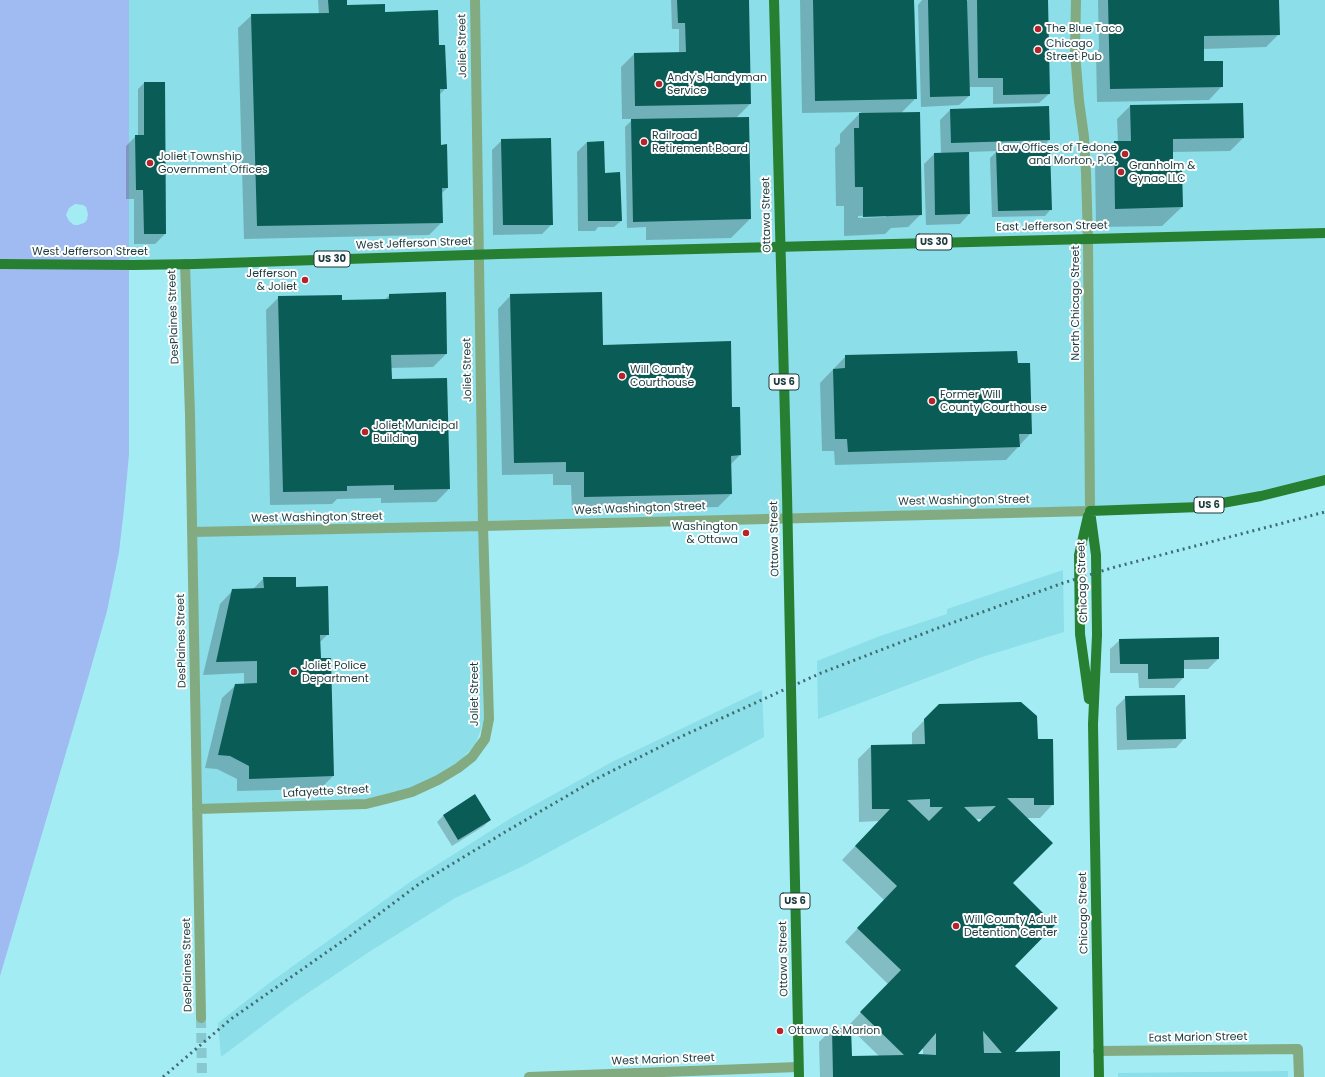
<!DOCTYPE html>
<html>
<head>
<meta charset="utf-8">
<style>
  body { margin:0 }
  canvas { display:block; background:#a3ecf4 }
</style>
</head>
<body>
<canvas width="1325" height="1077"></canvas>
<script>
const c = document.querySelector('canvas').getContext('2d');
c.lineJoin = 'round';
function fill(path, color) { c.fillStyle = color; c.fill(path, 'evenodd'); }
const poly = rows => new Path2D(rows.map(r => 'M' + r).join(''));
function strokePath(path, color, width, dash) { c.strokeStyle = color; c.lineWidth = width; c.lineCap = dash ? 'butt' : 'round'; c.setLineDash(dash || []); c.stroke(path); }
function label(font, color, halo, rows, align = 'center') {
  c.font = font + ' Poppins,sans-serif'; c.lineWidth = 4; c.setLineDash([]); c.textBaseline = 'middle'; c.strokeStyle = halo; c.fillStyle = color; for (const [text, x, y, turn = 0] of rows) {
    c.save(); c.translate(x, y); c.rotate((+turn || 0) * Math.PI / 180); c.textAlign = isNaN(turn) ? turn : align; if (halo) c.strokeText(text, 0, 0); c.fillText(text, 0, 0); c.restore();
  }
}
fill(poly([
  [129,0,471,0,475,251,129,261],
  [477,0,1325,0,1325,230,482,251],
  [1325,233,1325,478,1200,504,478,521,484,721,475,745,450,771,415,789,365,802,198,807,186,266],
  [1063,570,1064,632,982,657,818,719,817,661,880,636,947,614,947,609],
  [762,690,764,737,523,866,455,898,369,952,293,1003,221,1057,218,1023,268,984,410,882,511,818,612,762],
  [1288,1071,1288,1077,1118,1077,1118,1073]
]), '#8cdee8');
fill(poly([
  [0,0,129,0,129,454,124,509,119,552,107,611,88,678,0,976],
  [75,204,83,205,86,207,88,214,87,220,84,223,78,225,74,225,69,221,66,215,69,208]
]), '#a0baf2');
fill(poly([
  [318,0,346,0,345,6,384,13,438,46,446,88,439,95,440,146,447,188,441,194,442,222,429,235,244,239,238,28,252,15,319,14],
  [671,0,748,0,750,104,736,118,748,118,750,219,731,238,646,240,646,227,627,228,625,127,633,119,622,119,621,67,634,54,679,53,679,29,672,29],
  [800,0,914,0,916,98,901,113,921,214,908,227,891,228,885,234,844,236,844,206,836,206,835,148,840,143,840,134,861,112,802,113],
  [886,215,886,217,858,218,858,216],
  [922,0,966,0,966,2,968,0,1047,0,1049,94,1039,103,993,104,993,87,969,87,969,96,959,105,921,107,918,5],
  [1098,0,1278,0,1279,34,1266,47,1203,49,1203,62,1222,86,1209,100,1097,102,1096,52,1099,49],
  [144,83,165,234,155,244,134,244,134,199,126,199,126,146,136,136,138,136,138,89],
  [1130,106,1243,138,1230,151,1172,152,1172,167,1182,207,1162,226,1096,227,1095,162,1114,142,1118,142,1117,119],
  [1048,107,1049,140,1040,150,1051,209,1045,216,992,217,990,158,997,151,968,152,969,214,960,224,926,225,924,164,934,154,941,154,940,120,950,110],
  [502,140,552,224,542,234,493,235,492,150],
  [587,142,603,142,604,175,619,173,621,221,614,227,598,227,595,231,578,231,577,152],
  [390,295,446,354,433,367,391,368,391,380,449,489,436,502,381,503,381,498,337,499,332,504,270,505,266,310,279,297,341,301,384,300],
  [511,295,602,346,731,408,740,455,730,465,731,494,718,507,572,510,571,485,553,485,553,474,502,475,498,309],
  [846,356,1031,433,1006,460,835,465,834,451,822,451,820,383],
  [264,578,295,588,328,634,319,643,333,776,320,789,237,791,237,779,217,769,205,768,222,698,236,685,244,684,244,673,203,675,220,604,233,590,253,589],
  [1218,638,1218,659,1208,669,1183,669,1183,678,1174,688,1139,688,1138,673,1110,673,1110,649,1120,640],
  [1126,697,1185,738,1176,748,1117,750,1116,707],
  [939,705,1037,740,1053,804,1040,818,1026,818,1012,883,1013,966,1012,1053,1059,1077,820,1077,819,1042,832,1029,851,1057,879,1056,848,1026,888,984,845,942,884,900,842,860,879,821,859,822,858,759,871,746,912,745,912,733],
  [975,819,984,819,979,823],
  [923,1047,923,1055,916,1055],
  [475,796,490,820,484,826,452,846,437,822,443,816]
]), '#0003');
fill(poly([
  [328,0,347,0,347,5,385,4,385,12,438,10,439,45,445,45,447,89,440,89,441,145,447,144,448,188,442,188,443,223,257,226,251,14,329,13],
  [677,0,749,0,751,104,635,106,634,53,686,52,685,23,678,23],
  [813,0,914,0,917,99,815,101],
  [928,0,967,0,970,96,930,97],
  [977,0,1048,0,1050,94,1003,95,1003,78,978,78],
  [1108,0,1279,0,1280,35,1204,36,1204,61,1223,61,1223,87,1110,89],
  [144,82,165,82,166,234,144,234,143,190,136,190,135,135,144,135],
  [1243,103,1244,138,1173,139,1173,166,1182,166,1183,207,1115,209,1114,141,1131,141,1130,105],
  [1049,106,1050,140,951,143,950,109],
  [920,112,922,215,863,217,863,187,855,187,854,128,859,128,859,113],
  [749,117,751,219,633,222,631,119],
  [551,138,553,225,503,225,501,139],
  [604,141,605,173,620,172,622,221,588,221,587,142],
  [1050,148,1052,210,998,211,996,150],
  [969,152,970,214,935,215,934,153],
  [446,292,447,354,391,355,392,379,447,378,450,489,394,490,394,485,347,486,347,491,283,492,278,296,342,295,342,300,389,299,389,294],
  [602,292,603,345,731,341,732,407,740,407,741,455,731,456,732,494,584,497,584,472,566,472,566,462,514,463,510,294],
  [1017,351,1018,363,1030,363,1032,434,1019,434,1020,447,848,452,847,439,835,439,833,369,845,368,845,355],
  [263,577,296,577,296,587,328,586,329,635,320,635,321,658,331,658,334,776,249,779,249,766,230,756,218,755,235,684,257,683,257,661,216,662,232,589,264,588],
  [1219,637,1219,659,1184,660,1184,678,1148,679,1148,664,1120,664,1119,639],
  [1185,695,1186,739,1127,740,1125,696],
  [1021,702,1037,716,1038,739,1053,739,1054,805,1034,805,1034,798,1007,798,1053,843,1013,883,1055,925,1015,966,1058,1008,1015,1052,1060,1051,1060,1077,833,1077,832,1028,851,1028,852,1056,904,1055,860,1012,901,970,857,928,897,886,855,846,890,809,872,809,871,745,925,744,924,719,939,704],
  [930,799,930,807,943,807,929,821,907,800],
  [996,806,979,822,964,807],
  [983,1031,1002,1053,984,1053],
  [936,1033,936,1055,918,1054],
  [475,794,491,820,458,840,443,815]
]), '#0a5d56');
strokePath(poly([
  [201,1018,202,1077]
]), '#88c8cf', 10, [10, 5]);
strokePath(poly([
  [185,264,190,415,201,1018],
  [192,532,483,526,489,719,485,739,472,757,458,768,438,780,412,792,390,798,366,804,197,809],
  [1098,1051,1298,1049,1299,1077],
  [529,1077,798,1067]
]), '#82ab82', 10);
strokePath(poly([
  [475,0,483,526,1090,511,1088,239,1086,173,1084,137,1079,101,1075,53,1076,0]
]), '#82ab82', 10);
strokePath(poly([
  [774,0,787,494,799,1077],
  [0,264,133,265,195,264,499,254,1325,233],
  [1090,511,1096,555,1097,635,1093,724,1099,1077],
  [1090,511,1200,507,1261,496,1325,480],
  [1088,516,1079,555,1080,634,1089,699]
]), '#277f31', 10);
strokePath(poly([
  [163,1077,231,1019,347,938,419,884,505,832,596,779,678,738,821,673,938,628,1063,583,1115,567,1325,512]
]), '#406b6f', 3, [2, 4]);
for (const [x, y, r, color] of [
  [1038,29,4,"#b5242a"],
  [1038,50,4,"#b5242a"],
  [659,84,4,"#b5242a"],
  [644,142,4,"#b5242a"],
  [1125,154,4,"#b5242a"],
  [150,163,4,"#b5242a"],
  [1121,172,4,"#b5242a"],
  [305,280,4,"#b5242a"],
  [622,376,4,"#b5242a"],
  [932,401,4,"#b5242a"],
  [365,432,4,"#b5242a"],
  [746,533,4,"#b5242a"],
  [294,672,4,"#b5242a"],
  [956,926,4,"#b5242a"],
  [780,1031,4,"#b5242a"]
]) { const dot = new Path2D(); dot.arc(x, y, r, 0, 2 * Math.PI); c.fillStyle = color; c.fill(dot); strokePath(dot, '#fefefe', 1.5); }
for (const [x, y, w] of [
  [934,242,36],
  [332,259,36],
  [784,382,30],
  [1209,505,30],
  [795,901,30]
]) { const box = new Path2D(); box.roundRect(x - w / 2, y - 8, w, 16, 3); c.fillStyle = '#fefefe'; c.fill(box); strokePath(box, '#1b3a3d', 1); }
label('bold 10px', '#1b3a3d', null, [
  ["US 30",934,242],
  ["US 30",332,259],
  ["US 6",784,382],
  ["US 6",1209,505],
  ["US 6",795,901]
]);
label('11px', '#1b3a3d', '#fefefe', [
  ["The Blue Taco",1046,29],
  ["Chicago",1046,44],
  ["Street Pub",1046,57],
  ["Andy's Handyman",667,78],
  ["Service",667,91],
  ["Railroad",652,136],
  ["Retirement Board",652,149],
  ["Law Offices of Tedone",1117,148,"right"],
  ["and Morton, P.C.",1117,161,"right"],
  ["Joliet Township",158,157],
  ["Government Offices",158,170],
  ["Granholm &",1129,166],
  ["Gynac LLC",1129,179],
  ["Jefferson",297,274,"right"],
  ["& Joliet",297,287,"right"],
  ["Will County",630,370],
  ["Courthouse",630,383],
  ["Former Will",940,395],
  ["County Courthouse",940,408],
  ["Joliet Municipal",373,426],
  ["Building",373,439],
  ["Washington",738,527,"right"],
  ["& Ottawa",738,540,"right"],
  ["Joliet Police",302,666],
  ["Department",302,679],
  ["Will County Adult",964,920],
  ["Detention Center",964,933],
  ["Ottawa & Marion",788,1031]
], 'left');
label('11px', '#1b3a3d', '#fefefe', [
  ["Joliet Street",463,46,-91],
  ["Ottawa Street",767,215,-91],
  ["East Jefferson Street",1052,227,-1],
  ["West Jefferson Street",414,244,-2],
  ["West Jefferson Street",90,252],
  ["North Chicago Street",1076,303,-90],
  ["DesPlaines Street",174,317,-92],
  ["Joliet Street",468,370,-91],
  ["West Washington Street",964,501,-1],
  ["West Washington Street",640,509,-2],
  ["West Washington Street",317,518,-1],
  ["Ottawa Street",775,539,-91],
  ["Chicago Street",1083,582,-92],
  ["DesPlaines Street",182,641,-91],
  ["Joliet Street",475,694,-90],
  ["Lafayette Street",326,792,-3],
  ["Chicago Street",1084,913,-91],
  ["Ottawa Street",784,959,-91],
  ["DesPlaines Street",188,965,-91],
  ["East Marion Street",1198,1038,-1],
  ["West Marion Street",663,1060,-2]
]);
</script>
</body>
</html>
